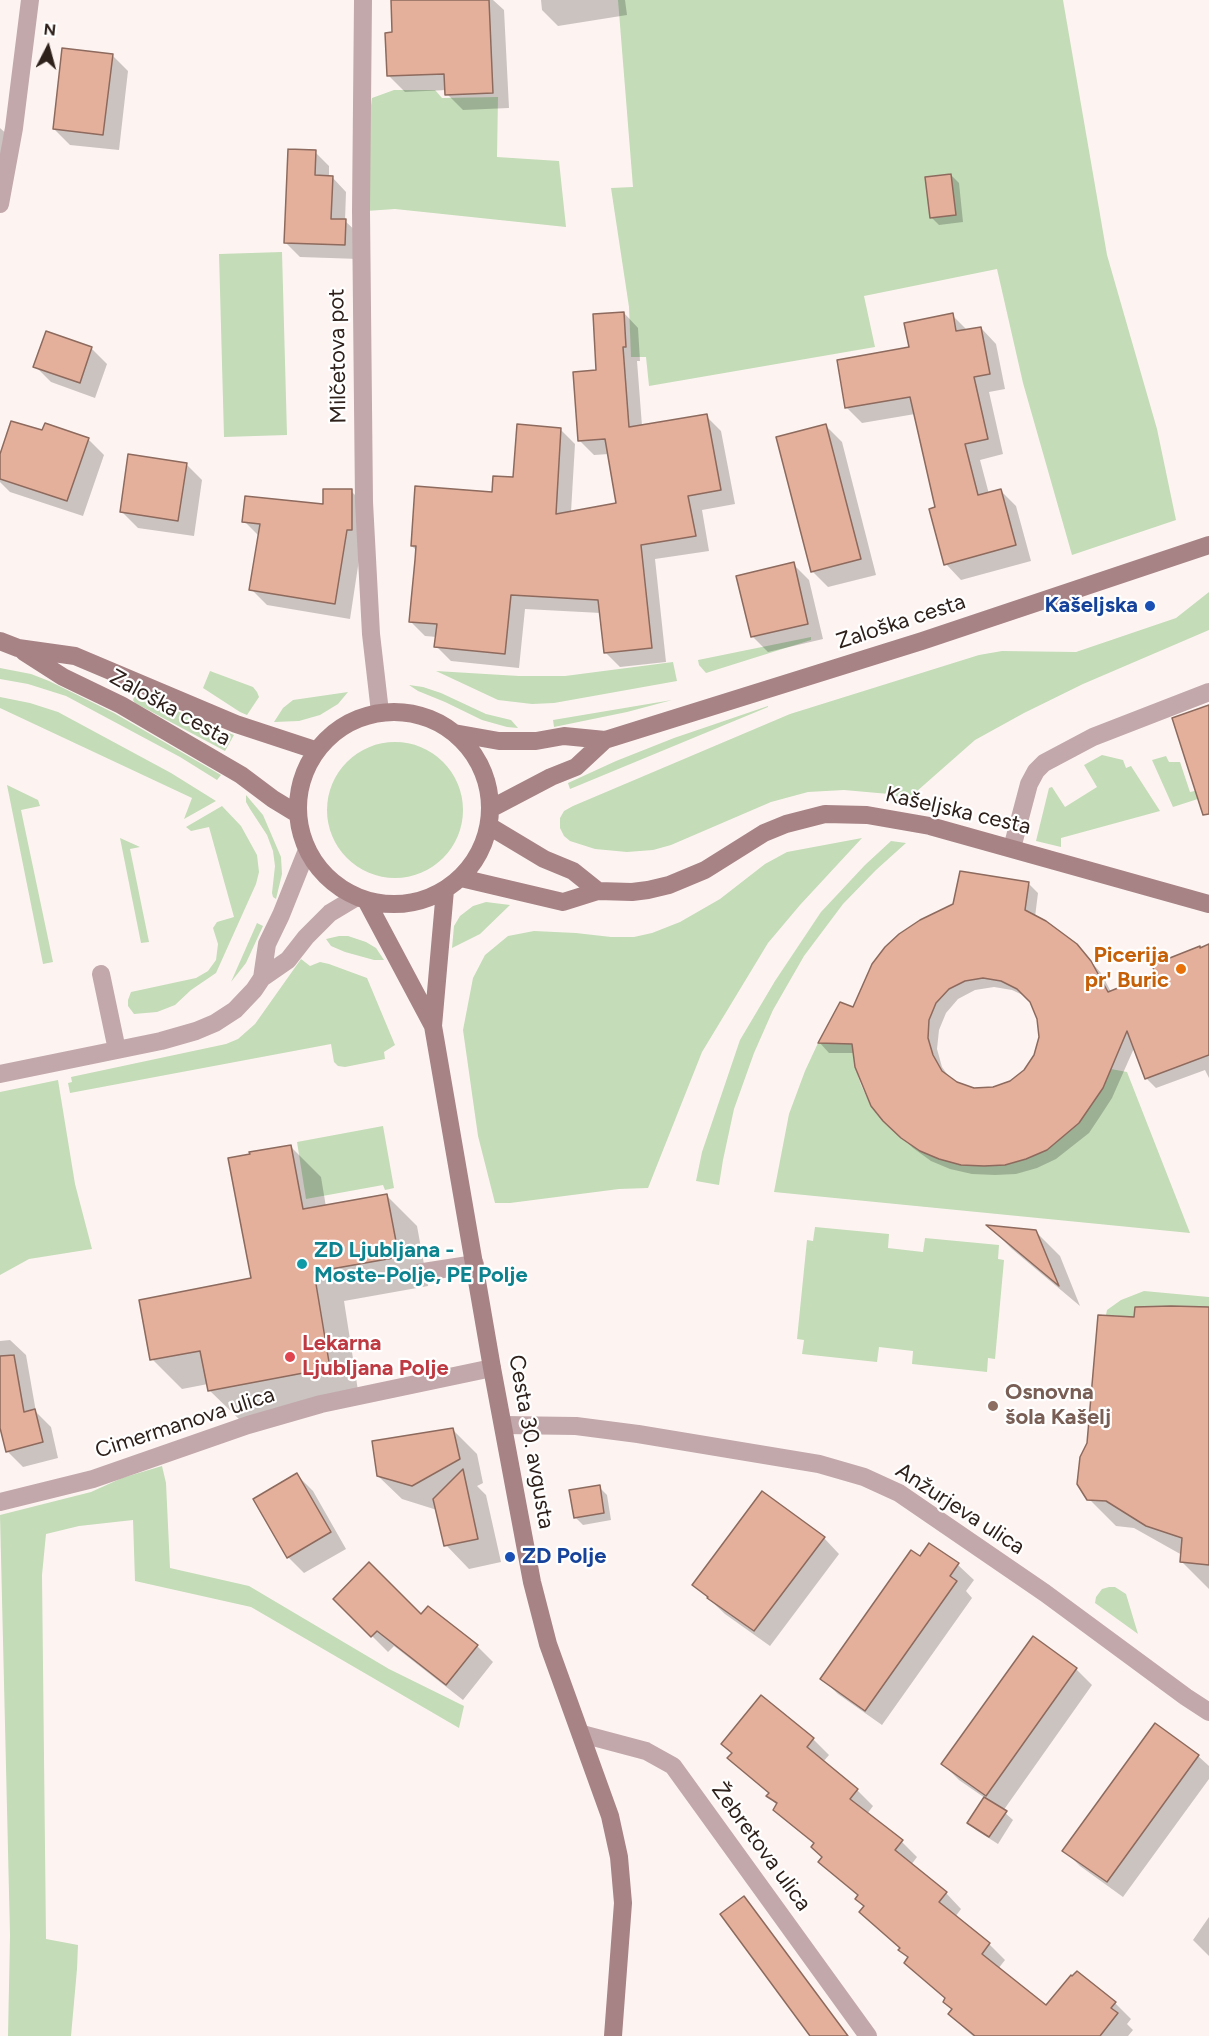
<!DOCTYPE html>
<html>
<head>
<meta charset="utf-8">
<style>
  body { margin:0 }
  #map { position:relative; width:1209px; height:2036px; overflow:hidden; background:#fdf4f1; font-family:Figtree,sans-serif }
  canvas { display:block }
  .north { position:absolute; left:18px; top:18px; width:60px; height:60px; -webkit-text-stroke:4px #fff; paint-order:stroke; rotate:6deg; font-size:16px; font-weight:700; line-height:24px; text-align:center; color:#2e201a }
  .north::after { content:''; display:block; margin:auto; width:21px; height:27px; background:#2e201a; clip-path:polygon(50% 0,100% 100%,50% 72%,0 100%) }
</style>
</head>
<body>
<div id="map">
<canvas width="1209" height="2036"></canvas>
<div class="north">N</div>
</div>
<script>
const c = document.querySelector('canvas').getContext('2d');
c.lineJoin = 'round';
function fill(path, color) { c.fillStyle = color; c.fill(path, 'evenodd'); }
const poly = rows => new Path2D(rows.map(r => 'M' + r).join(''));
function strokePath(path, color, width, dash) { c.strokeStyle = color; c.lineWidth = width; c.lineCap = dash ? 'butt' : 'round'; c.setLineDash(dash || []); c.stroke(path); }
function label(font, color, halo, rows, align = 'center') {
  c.font = font + ' Figtree,sans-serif'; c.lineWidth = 4.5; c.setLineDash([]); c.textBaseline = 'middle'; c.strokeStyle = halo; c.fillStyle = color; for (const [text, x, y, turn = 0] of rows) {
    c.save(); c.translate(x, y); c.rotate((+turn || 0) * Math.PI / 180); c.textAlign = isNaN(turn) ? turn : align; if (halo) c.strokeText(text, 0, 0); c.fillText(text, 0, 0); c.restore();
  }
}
fill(poly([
  [618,0,1063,0,1107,255,1157,429,1176,520,1072,555,1023,383,997,269,864,296,875,347,649,386,646,357,631,357,629,307,611,188,633,187],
  [394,90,435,90,442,98,498,97,497,157,559,161,566,227,395,209,366,211,369,120,372,98],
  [282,252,287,435,224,437,219,254],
  [1209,592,1209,630,1083,684,1024,713,975,740,908,799,889,794,844,790,808,792,771,802,671,845,653,850,627,852,595,849,570,841,564,836,560,828,560,818,564,811,573,806,790,714,979,655,1002,651,1076,652,1176,618],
  [811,637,811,640,706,673,699,665,698,660],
  [673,662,677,681,554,703,532,704,498,700,436,671,519,676,565,676],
  [0,668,31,674,49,681,114,713,221,775,217,780,180,757,66,696,28,684,0,679],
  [210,671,253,687,257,692,259,697,247,715,240,712,203,688],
  [409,685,423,687,441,693,486,714,511,720,518,728,507,727,482,720,445,702,418,691],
  [348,692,338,704,320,715,299,721,274,722,283,708,293,700],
  [135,694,139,695,234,735,225,751,135,703,133,700],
  [0,697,30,703,58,712,171,773,216,801,184,819,192,798,0,708],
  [672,700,627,712,554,727,553,720],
  [768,706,768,707,570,789,568,783,616,761,674,738],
  '327 810a68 68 0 1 1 136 0a68 68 0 1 1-136 0Z',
  [1102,755,1123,760,1126,768,1131,766,1160,811,1061,838,1061,847,1036,841,1049,788,1052,787,1065,807,1097,787,1084,765],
  [1166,756,1169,762,1180,762,1190,792,1203,789,1204,797,1173,807,1152,760],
  [7,785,38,800,40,806,21,810,53,962,43,964],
  [246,795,263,815,281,857,282,874,276,899,273,897,272,893,275,866,273,851,267,835,250,809,246,802],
  [222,806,241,826,257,855,259,872,256,884,216,973,191,990,175,1005,157,1012,134,1014,128,1006,128,1000,131,992,196,978,208,971,216,960,218,944,213,928,217,922,234,917,209,827,191,831,186,827],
  [120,838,140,847,130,849,149,942,141,943],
  [862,838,800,905,768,943,702,1052,648,1188,619,1189,510,1203,495,1203,478,1136,463,1030,473,978,485,955,508,936,534,931,576,933,611,937,634,937,652,933,680,922,720,899,765,864,787,852],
  [891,841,906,843,876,870,843,904,804,956,773,1010,754,1053,734,1109,723,1160,719,1185,696,1181,702,1152,740,1040,775,981,821,912,865,865],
  [486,902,510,905,480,934,452,948,454,926,460,916,473,906],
  [257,923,263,926,246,963,231,982],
  [339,936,348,936,366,942,376,948,384,960,374,960,345,952,331,946,326,939],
  [301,959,310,966,320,962,329,964,367,978,395,1045,384,1052,385,1059,345,1067,338,1066,334,1062,331,1044,70,1093,68,1083,72,1082,71,1077,226,1044,238,1039,255,1024],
  [818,1043,852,1044,855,1067,861,1085,871,1106,883,1121,901,1138,920,1151,939,1159,961,1165,984,1166,1005,1165,1026,1159,1047,1150,1079,1123,1103,1088,1111,1069,1127,1072,1190,1233,774,1192,789,1114,805,1071],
  [58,1080,75,1184,92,1249,29,1259,0,1275,0,1092],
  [383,1126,394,1188,385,1190,383,1185,306,1199,297,1142],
  [815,1227,889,1234,888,1248,923,1252,925,1238,999,1245,998,1259,1004,1260,995,1359,988,1358,987,1372,912,1364,913,1351,879,1347,877,1362,802,1354,804,1340,797,1339,807,1240,813,1241],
  [1144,1291,1209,1297,1209,1307,1135,1307,1134,1317,1106,1315,1107,1310,1121,1300],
  [162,1466,166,1483,170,1568,249,1586,389,1669,464,1706,459,1728,251,1607,135,1581,133,1520,79,1526,46,1534,42,1575,46,1939,78,1945,77,1969,71,2036,8,2036,10,1935,0,1515,91,1492,122,1478],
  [1109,1587,1115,1587,1126,1594,1138,1634,1095,1603,1096,1597,1102,1589]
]), '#c4dcb8');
fill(poly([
  [418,0,493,0,504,10,509,108,463,110,447,94,447,90,405,92,389,76,394,34],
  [541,0,625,0,627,15,558,26,542,10],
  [112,55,128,71,119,150,70,145,54,129],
  [0,128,12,139,0,200],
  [315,152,329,166,329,177,332,177,346,192,345,221,360,235,359,259,300,257,286,243],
  [951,175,959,183,963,222,939,225,931,217],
  [624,313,638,328,640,361,637,361,642,426,706,416,721,431,735,504,702,510,709,551,655,559,666,662,620,667,605,652,601,613,525,609,519,668,451,661,436,646,437,637,425,636,410,621,417,551,412,546,494,494,514,478,560,429,575,444,571,512,618,504,609,454,594,455,580,441,598,372],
  [952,315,968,331,981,328,996,344,1005,389,989,392,1003,454,980,460,989,494,1001,491,1016,506,1031,561,961,580,946,564,937,508,915,414,862,423,846,407,910,348],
  [91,348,107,364,95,398,51,382,35,366],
  [826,426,842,442,876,575,828,587,812,571],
  [88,439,104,455,83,516,10,492,0,482,0,459],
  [186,464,202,480,194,536,138,528,122,512],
  [351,491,367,507,350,619,267,605,251,589,260,537,244,521,325,505],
  [793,564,809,580,823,639,768,652,752,636],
  [1028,883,1038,893,1035,917,1076,945,1101,973,1111,992,1157,974,1209,946,1209,1078,1205,1070,1156,1088,1146,1078,1135,1046,1112,1098,1101,1115,1089,1133,1056,1159,1037,1168,1016,1174,995,1175,972,1174,950,1169,931,1161,913,1148,895,1131,854,1053,829,1053,820,1043,841,1004,854,1009],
  [994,987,1012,990,1027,997,1031,1002,1038,1019,1040,1037,1036,1056,1026,1071,1011,1083,993,1089,974,1089,956,1083,949,1077,942,1067,937,1049,939,1030,946,1013,958,999,975,990],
  [291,1147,321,1177,326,1207,387,1196,417,1226,428,1286,344,1301,359,1397,240,1420,209,1390,208,1384,182,1389,152,1359,252,1279],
  [990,1227,1036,1232,1060,1256,1080,1306,1012,1249],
  [1209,1310,1209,1589,1182,1562,1182,1555,1134,1528,1116,1526,1089,1499,1089,1443,1135,1319],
  [10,1340,26,1355,36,1412,51,1427,58,1458,23,1467,7,1451,0,1421,0,1341],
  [453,1430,477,1454,483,1483,477,1486,486,1495,501,1562,469,1569,446,1545,437,1510,402,1499,378,1476],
  [297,1475,313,1491,346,1549,304,1573,288,1557],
  [599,1487,607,1495,611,1520,583,1525,575,1517],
  [824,1538,839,1554,770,1646,725,1614,694,1585],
  [920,1558,958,1565,974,1580,966,1591,972,1598,882,1725,838,1694,822,1679],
  [335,1599,421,1616,477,1646,493,1662,463,1700,394,1646,388,1652],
  [1033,1638,1076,1669,1092,1685,1003,1811,1013,1820,998,1844,976,1830,969,1823,985,1798,959,1780,943,1764],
  [761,1697,813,1739,829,1755,823,1762,857,1790,873,1806,867,1814,902,1842,917,1857,911,1865,946,1893,961,1909,955,1917,989,1944,1005,1960,998,1969,1046,2007,1077,1973,1115,2003,1131,2019,1127,2024,1133,2030,1128,2036,973,2036,966,2030,950,2014,954,2010,946,1999,906,1963,909,1958,857,1899,859,1896,820,1862,824,1858,815,1844,791,1825,775,1809,777,1805,768,1796,770,1794,729,1758,733,1754,723,1744],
  [1198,1756,1209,1766,1209,1779,1123,1897,1080,1866,1064,1850],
  [1209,1917,1209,1956,1193,1940]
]), '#0003');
const building = poly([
  [391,0,489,0,493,93,445,95,444,74,387,76,385,33,392,32,391,0],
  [62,48,113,54,103,135,53,129,62,48],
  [288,149,316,150,315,175,333,176,331,219,346,219,345,245,284,243,288,149],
  [951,174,956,215,930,218,925,177,951,174],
  [624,312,626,347,623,347,629,427,707,414,721,490,688,496,696,536,641,545,652,648,604,653,598,600,511,595,505,654,434,647,437,624,409,622,415,560,416,546,411,546,415,486,492,492,493,476,513,477,517,424,561,428,556,514,616,503,605,439,578,441,573,372,596,370,593,314,624,312],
  [953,313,956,331,981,327,990,374,974,377,988,439,965,444,978,495,1001,489,1016,545,944,565,929,509,935,507,910,397,845,408,837,360,909,347,904,323,953,313],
  [46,331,92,347,80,383,33,367,46,331],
  [11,421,42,430,45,423,89,438,67,501,0,479,0,454,11,421],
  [826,424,861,559,811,572,776,437,826,424],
  [128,454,187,463,178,521,120,512,128,454],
  [323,489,352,489,352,530,347,530,335,604,249,590,260,524,242,522,245,496,323,504,323,489],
  [794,562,808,624,751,637,736,576,794,562],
  [1209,705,1209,814,1203,815,1172,718,1209,705],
  [960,871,1029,882,1025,910,1046,921,1077,944,1091,961,1108,992,1155,973,1152,965,1200,946,1200,948,1209,944,1209,1055,1145,1079,1127,1031,1103,1088,1079,1123,1047,1150,1026,1159,1005,1165,984,1166,961,1165,939,1159,920,1151,901,1138,883,1121,871,1106,855,1067,852,1044,818,1043,840,1002,853,1007,872,964,885,947,899,934,920,920,953,904,960,871],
  [983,978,1001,981,1017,989,1030,1002,1037,1019,1039,1037,1034,1055,1024,1070,1010,1081,993,1087,974,1088,957,1082,942,1071,933,1055,928,1038,929,1020,936,1003,949,989,965,981,983,978],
  [291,1145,303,1209,387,1194,399,1257,314,1272,330,1368,208,1391,200,1351,150,1360,139,1300,251,1278,228,1158,250,1154,249,1152,291,1145],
  [986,1225,1036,1230,1059,1286,986,1225],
  [1171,1306,1209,1307,1209,1565,1180,1562,1182,1538,1146,1526,1106,1501,1087,1500,1077,1484,1080,1457,1087,1443,1098,1315,1134,1317,1135,1307,1171,1306],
  [14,1355,24,1412,35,1409,43,1442,6,1452,0,1428,0,1356,14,1355],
  [453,1428,460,1459,412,1486,377,1476,372,1441,453,1428],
  [463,1469,478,1539,444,1546,433,1499,463,1469],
  [297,1473,331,1532,287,1558,253,1499,297,1473],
  [600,1485,604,1513,574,1518,569,1490,600,1485],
  [762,1491,825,1537,754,1631,707,1598,708,1597,692,1585,762,1491],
  [929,1543,959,1563,950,1576,957,1581,865,1711,820,1679,911,1550,920,1556,929,1543],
  [369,1562,421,1614,428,1606,478,1645,446,1685,377,1631,371,1637,333,1599,369,1562],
  [1033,1636,1077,1668,986,1796,941,1764,1033,1636],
  [761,1695,814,1738,807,1747,858,1789,850,1799,903,1840,895,1850,947,1892,939,1902,990,1943,982,1954,1046,2005,1071,1975,1072,1976,1077,1971,1116,2002,1111,2008,1118,2013,1100,2036,975,2036,948,2014,952,2009,943,2002,945,1998,904,1963,908,1957,898,1950,900,1948,859,1912,864,1906,855,1899,858,1895,818,1862,822,1857,811,1847,814,1843,773,1810,777,1803,766,1796,769,1793,727,1758,732,1753,721,1744,761,1695],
  [1155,1723,1199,1755,1107,1882,1062,1851,1155,1723],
  [984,1797,1007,1811,989,1837,967,1823,984,1797],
  [744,1896,848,2036,810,2036,720,1914,744,1896]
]);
fill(building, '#e4b09c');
strokePath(building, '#8d6a5d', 1.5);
strokePath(poly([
  [1012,848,1029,784,1036,771,1044,763,1093,737,1209,692],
  [101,974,117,1050],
  [262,978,267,944,281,915,307,850],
  [0,1074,161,1041,196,1031,215,1023,235,1010,254,990,262,978,288,960,306,937,330,913,355,898],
  [417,1273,475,1264]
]), '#c2a8aa', 18);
strokePath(poly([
  [363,0,361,211,364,502,371,634,380,712],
  [0,204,14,128,30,0],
  [503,1425,576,1426,638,1434,819,1464,864,1477,899,1493,1045,1593,1186,1697,1209,1712],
  [0,1502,93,1479,248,1425,321,1404,492,1368],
  [582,1734,646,1751,673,1766,868,2036]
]), '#c2a8aa', 18);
strokePath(poly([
  [0,641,18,648,75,656,236,724,315,750],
  [24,652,63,677,121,705,241,775,273,799,296,813],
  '298 808a96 96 0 1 1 192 0a96 96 0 1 1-192 0Z',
  [454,733,499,741,536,741,564,736,605,740,922,641,1209,545],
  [490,809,551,777,576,767,605,740],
  [489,826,544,859,573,871,598,891],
  [461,878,563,902,598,891,632,892,648,890,669,885,705,870,764,833,786,824,825,814,867,815,930,826,1209,904],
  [445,890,433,1026,492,1368,532,1582,548,1644,610,1816,619,1857,623,1903,613,2036],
  [367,902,433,1026]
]), '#a78386', 18);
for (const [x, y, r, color] of [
  [1150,606,6,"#1a4fb4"],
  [1181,969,6,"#e8710a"],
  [302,1264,6,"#0f9aa8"],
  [290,1357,6,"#e0444e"],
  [993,1406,6,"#8d6e63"],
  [510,1557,6,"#1a4fb4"]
]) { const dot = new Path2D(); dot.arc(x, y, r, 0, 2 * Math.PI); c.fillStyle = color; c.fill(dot); strokePath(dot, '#fff', 2); }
label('22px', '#2e201a', '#fff', [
  ["Milčetova pot",338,356,-91],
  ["Zaloška cesta",901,622,-18],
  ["Zaloška cesta",170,708,29],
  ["Kašeljska cesta",958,811,13],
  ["Cimermanova ulica",185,1423,-18],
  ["Cesta 30. avgusta",531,1442,80],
  ["Anžurjeva ulica",960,1509,33],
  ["Žebretova ulica",761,1847,54]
]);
label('bold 22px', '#164399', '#fff', [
  ["Kašeljska",1138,606],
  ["ZD Polje",522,1557,"left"]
], 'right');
label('bold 22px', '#c56008', '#fff', [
  ["Picerija",1169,956],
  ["pr' Buric",1169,981]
], 'right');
label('bold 22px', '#0d838f', '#fff', [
  ["ZD Ljubljana -",314,1251],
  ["Moste-Polje, PE Polje",314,1276]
], 'left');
label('bold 22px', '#be3a42', '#fff', [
  ["Lekarna",302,1344],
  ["Ljubljana Polje",302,1369]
], 'left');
label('bold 22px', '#785e54', '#fff', [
  ["Osnovna",1005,1393],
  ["šola Kašelj",1005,1418]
], 'left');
</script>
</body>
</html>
